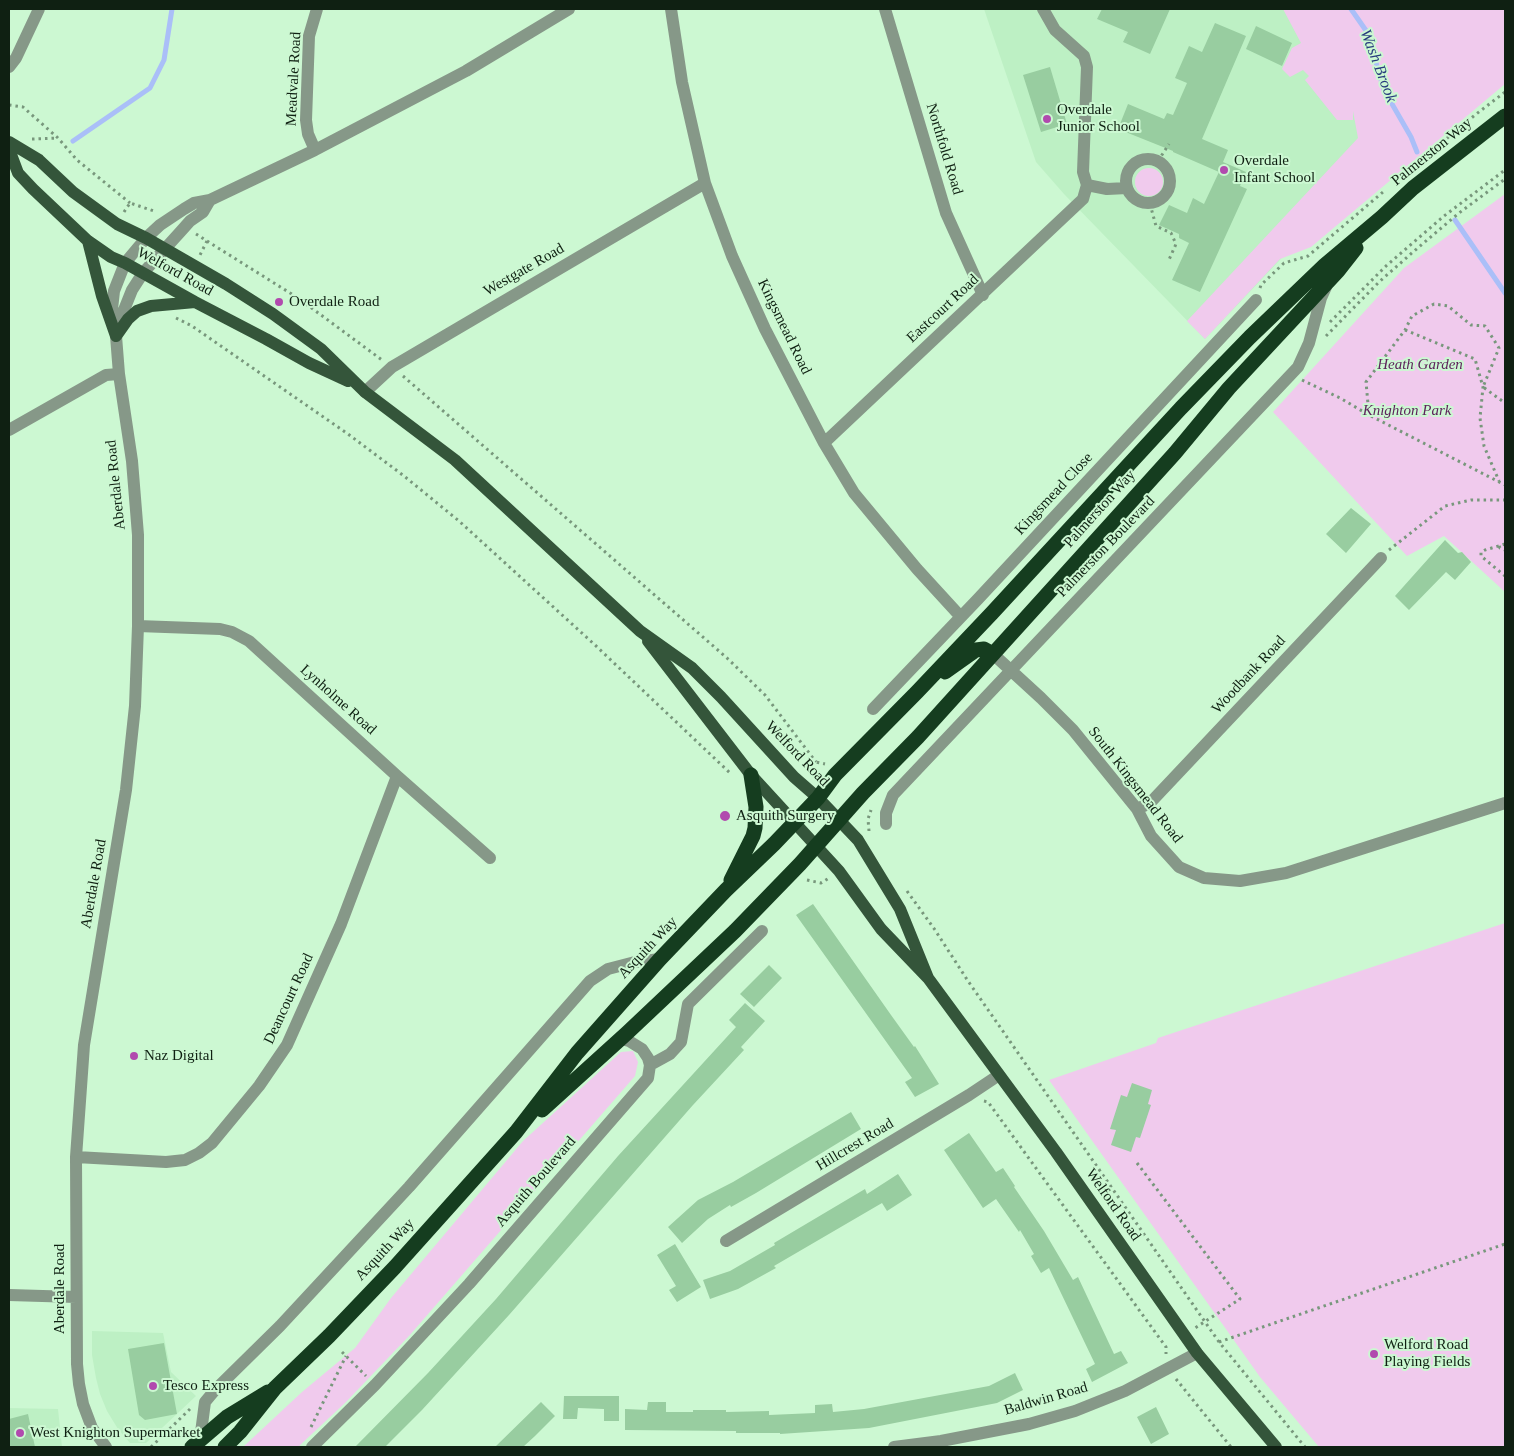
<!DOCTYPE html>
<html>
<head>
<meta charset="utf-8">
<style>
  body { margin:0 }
  #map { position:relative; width:1514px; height:1456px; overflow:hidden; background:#ccf8d2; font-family:"Times New Roman",serif }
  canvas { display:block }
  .frame { position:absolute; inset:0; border:10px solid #0f2012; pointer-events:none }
</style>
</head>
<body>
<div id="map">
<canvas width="1514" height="1456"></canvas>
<div class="frame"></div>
</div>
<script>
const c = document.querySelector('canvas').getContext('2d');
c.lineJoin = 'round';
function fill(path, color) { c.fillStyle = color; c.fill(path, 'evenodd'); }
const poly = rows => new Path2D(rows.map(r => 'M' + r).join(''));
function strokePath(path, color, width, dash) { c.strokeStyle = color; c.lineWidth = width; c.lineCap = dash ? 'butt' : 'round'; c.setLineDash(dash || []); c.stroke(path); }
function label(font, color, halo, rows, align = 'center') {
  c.font = font + ' "Times New Roman",serif'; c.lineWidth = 4; c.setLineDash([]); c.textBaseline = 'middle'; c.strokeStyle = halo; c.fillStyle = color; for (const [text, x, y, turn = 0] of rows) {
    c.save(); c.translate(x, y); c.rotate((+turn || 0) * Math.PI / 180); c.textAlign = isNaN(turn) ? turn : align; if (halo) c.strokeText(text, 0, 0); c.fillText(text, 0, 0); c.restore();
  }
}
fill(poly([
  [984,9,1505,9,1294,245,1205,339,1064,194,1036,162],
  [92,1331,163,1333,171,1372,196,1396,146,1443,130,1443,118,1429,107,1411,100,1394,96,1378,92,1355],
  [9,1408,58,1409,62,1447,9,1447]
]), '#bdf0c4');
fill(poly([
  [1283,9,1505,9,1505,84,1311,247,1280,259,1205,339,1187,321,1358,138,1353,111,1353,120,1337,120,1305,80,1309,76,1303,70,1290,77,1282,69,1292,48,1301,43],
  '1135 182a14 14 0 1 1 28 0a14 14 0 1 1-28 0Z',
  [1505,194,1505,592,1444,536,1407,556,1273,412,1404,268],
  [1505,923,1505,1447,1319,1447,1260,1377,1049,1080,1156,1043,1158,1038],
  [633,1051,638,1062,635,1076,409,1336,346,1402,298,1447,243,1447,302,1392,355,1348,391,1298,523,1141,621,1052]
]), '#f0caed');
strokePath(poly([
  [1351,9,1367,32,1384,90,1411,137,1417,152],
  [73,141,150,88,164,60,172,9],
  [1455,220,1505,293]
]), '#aabff8', 5);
fill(poly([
  [1102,9,1170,9,1150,54,1123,42,1128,32,1097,19],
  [1215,23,1246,36,1202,139,1228,150,1223,162,1246,172,1240,186,1247,189,1200,292,1172,280,1189,243,1179,238,1179,234,1159,225,1169,205,1187,213,1193,198,1204,204,1219,172,1173,152,1173,151,1118,129,1128,104,1164,119,1167,113,1173,115,1187,83,1175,78,1189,46,1202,52],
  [1256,26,1292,43,1282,66,1246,49],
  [1050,67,1067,124,1041,132,1023,75],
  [1351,508,1371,524,1346,553,1326,534],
  [1445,540,1458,553,1462,552,1471,562,1455,580,1446,572,1409,610,1395,596],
  [813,904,891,1015,914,1047,915,1046,939,1084,915,1097,905,1082,912,1078,796,915],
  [769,965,782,978,754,1007,740,994],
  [745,1003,765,1021,741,1047,744,1050,693,1105,509,1315,422,1410,385,1447,355,1447,428,1373,496,1299,618,1156,736,1027,729,1020],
  [1132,1083,1152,1090,1148,1104,1151,1105,1140,1138,1136,1137,1131,1152,1111,1145,1116,1130,1110,1129,1121,1095,1127,1097],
  [851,1112,861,1129,756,1193,731,1207,730,1205,708,1219,682,1243,668,1227,698,1200,733,1182],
  [969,1133,996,1172,1003,1168,1015,1186,1014,1187,1044,1231,1073,1280,1078,1277,1114,1354,1121,1351,1128,1363,1092,1382,1086,1369,1095,1364,1049,1268,1041,1273,1031,1256,1034,1254,1020,1230,1019,1232,996,1199,983,1208,944,1150],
  [898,1174,912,1195,887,1211,882,1203,774,1266,776,1268,738,1289,710,1299,703,1280,730,1271,775,1245,774,1243,865,1189,867,1194],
  [675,1244,701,1287,677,1302,669,1290,676,1286,657,1255],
  [164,1343,177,1414,145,1420,139,1415,128,1349],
  [1015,1373,1023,1390,997,1403,869,1428,780,1434,780,1433,736,1433,736,1431,625,1430,625,1409,647,1410,648,1402,666,1402,666,1412,693,1412,693,1410,726,1410,726,1412,769,1411,769,1415,815,1413,815,1405,832,1404,833,1412,864,1409,989,1386],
  [564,1396,619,1396,619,1421,604,1421,604,1409,578,1408,577,1419,563,1419],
  [541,1402,555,1416,535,1436,523,1447,495,1447],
  [1156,1407,1169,1434,1151,1444,1137,1417],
  [28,1414,35,1447,9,1447,9,1419]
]), '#98cda0');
strokePath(poly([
  [9,105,23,107,58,138,77,160,130,203],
  [32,139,58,138],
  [1422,159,1475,115,1505,92],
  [1158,161,1169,144],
  [1150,204,1156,226,1171,233,1176,244,1168,262],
  [124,212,130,203,154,211],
  [196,234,207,241,200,255],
  [207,241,298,298,382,360],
  [1260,288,1261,285,1284,263,1308,256,1383,192],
  [176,318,192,326,348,434,404,476,459,521,595,645,730,773],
  [1330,322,1386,266,1444,216,1505,170],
  [1405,330,1475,359,1483,387,1480,418,1484,446,1499,481],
  [1326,336,1379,282,1413,252,1459,213,1505,179],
  [403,376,727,658,765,695,816,762],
  [1302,380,1340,398,1369,415,1505,485],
  [1369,415,1366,382,1405,330,1412,316,1434,304,1448,306,1471,325,1485,326,1499,348,1483,387,1505,403],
  [1505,544,1485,550,1481,552,1481,556,1505,576],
  [1499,546,1500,548,1505,550],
  [1389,550,1445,506,1471,500,1505,500],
  [806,769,816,762,825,764],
  [869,831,868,819,871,810],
  [807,880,821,883,829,878],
  [907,891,935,930,968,981,1219,1342,1305,1447],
  [984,1101,988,1102,1166,1347,1166,1354],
  [1137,1163,1240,1299,1195,1328],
  [1219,1342,1505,1244],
  [342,1352,366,1376],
  [1176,1379,1231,1447],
  [311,1427,346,1356],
  [151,1447,190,1409]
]), '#78977c', 3, [2.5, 4]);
strokePath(poly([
  [671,9,682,82,705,183,732,256,765,329,824,443,854,493,917,569,960,616],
  [885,9,946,213,983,295],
  [9,67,16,58,39,9],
  [315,150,308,134,306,120,309,36,317,9],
  '1126 181a22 22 0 1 1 44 0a22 22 0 1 1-44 0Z',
  [1087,185,1107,189,1127,188],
  [117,320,124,310,132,290,143,273,182,230,190,221,203,212,210,200],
  [365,392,392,367,705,183],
  [9,430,106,375,119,374],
  [824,443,1083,199,1087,185,1083,172,1087,67,1084,56,1055,30,1043,9],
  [138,626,220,629,232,632,249,641,397,776,490,858],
  [993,654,1041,698,1073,730,1137,809,1151,836,1179,867,1204,878,1240,881,1286,873,1505,803],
  [873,709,978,599,1256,300],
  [1137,809,1150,803,1381,558],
  [886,824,886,813,893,795,1298,367,1309,343,1321,298,1326,287],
  [621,1039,629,1041,642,1049,648,1058,650,1065],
  [76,1157,166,1162,185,1160,199,1153,212,1143,259,1086,287,1045,341,924,397,776],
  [726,1241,969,1095,999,1075],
  [9,1295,76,1297],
  [200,1440,205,1402,215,1390,280,1326,409,1187,590,981,608,969,635,962,660,959],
  [106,1447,92,1428,83,1404,79,1384,77,1364,76,1157,84,1045,126,790,135,706,138,626,138,535,132,461,119,374,116,336,117,320,112,309,114,291,125,263,146,238,160,225,184,209,194,203,210,200,315,150,466,71,569,9],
  [312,1447,375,1385,469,1284,648,1078,650,1065,670,1054,681,1042,688,1004,762,931],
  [894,1447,941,1441,1029,1424,1075,1411,1125,1391,1197,1353]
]), '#869888', 12);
strokePath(poly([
  [9,142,39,160,73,192,117,224,146,238,226,284,273,314,321,349,365,392,455,460,640,631,692,668,721,697,794,777,818,798,858,840,900,909,928,978],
  [9,149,18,173,33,189,88,241,111,257,125,263,195,302,266,339,309,363,348,381],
  [88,241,102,296,116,336],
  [116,336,128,319,137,311,151,306,195,302],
  [648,641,751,775,839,871,881,929,928,978,1056,1152,1197,1353,1276,1447]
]), '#34553a', 12);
strokePath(poly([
  [945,672,976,650,984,649,993,654],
  [731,880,753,836,755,828,756,807,751,775],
  [542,1110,627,1033,735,931,800,864,863,793,918,737,1175,453,1229,388,1338,271,1356,248],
  [192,1447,227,1417,268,1392],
  [225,1447,240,1432,275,1388,329,1336,395,1267,516,1132,577,1053,660,959,726,890,774,844,818,798,835,775,917,692,992,613,1181,408,1250,337,1325,265,1382,217,1413,188,1505,116]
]), '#153d1f', 15);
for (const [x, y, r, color] of [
  [1047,119,5,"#b14aae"],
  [1224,170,5,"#b14aae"],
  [279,302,5,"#b14aae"],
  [725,816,6,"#b14aae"],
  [134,1056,5,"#b14aae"],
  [1374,1354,5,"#b14aae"],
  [153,1386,5,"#b14aae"],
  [20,1433,5,"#b14aae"]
]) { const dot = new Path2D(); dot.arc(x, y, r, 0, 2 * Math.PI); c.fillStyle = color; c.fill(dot); strokePath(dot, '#ccf8d2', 2); }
label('15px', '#0f2012', '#ccf8d2', [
  ["Meadvale Road",294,79,-87],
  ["Northfold Road",944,149,73],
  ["Palmerston Way",1432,152,-39],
  ["Westgate Road",524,270,-30],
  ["Welford Road",175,272,29],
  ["Eastcourt Road",943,309,-43],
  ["Kingsmead Road",784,327,64],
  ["Aberdale Road",116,485,-96],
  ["Kingsmead Close",1054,494,-47],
  ["Palmerston Way",1100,509,-48],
  ["Palmerston Boulevard",1106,547,-46],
  ["Woodbank Road",1249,675,-47],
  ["Lynholme Road",338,700,42],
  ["Welford Road",797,754,46],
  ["South Kingsmead Road",1135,785,52],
  ["Aberdale Road",94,884,-80],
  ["Asquith Way",648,948,-47],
  ["Deancourt Road",289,999,-65],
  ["Hillcrest Road",855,1145,-31],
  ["Asquith Boulevard",536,1182,-49],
  ["Welford Road",1113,1205,55],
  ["Asquith Way",385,1250,-47],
  ["Aberdale Road",60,1289,-90],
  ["Baldwin Road",1046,1399,-16]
]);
label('15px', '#0f2012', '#ccf8d2', [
  ["Overdale",1057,110],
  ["Junior School",1057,127],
  ["Overdale",1234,161],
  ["Infant School",1234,178],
  ["Overdale Road",289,302],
  ["Asquith Surgery",736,816],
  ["Naz Digital",144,1056],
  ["Welford Road",1384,1345],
  ["Playing Fields",1384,1362],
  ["Tesco Express",163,1386],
  ["West Knighton Supermarket",30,1433]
], 'left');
label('italic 15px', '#5d235b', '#ccf8d2', [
  ["Heath Garden",1420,365],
  ["Knighton Park",1407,411]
]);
label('italic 16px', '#283b7d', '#ccf8d2', [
  ["Wash Brook",1378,66,69]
]);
</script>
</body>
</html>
